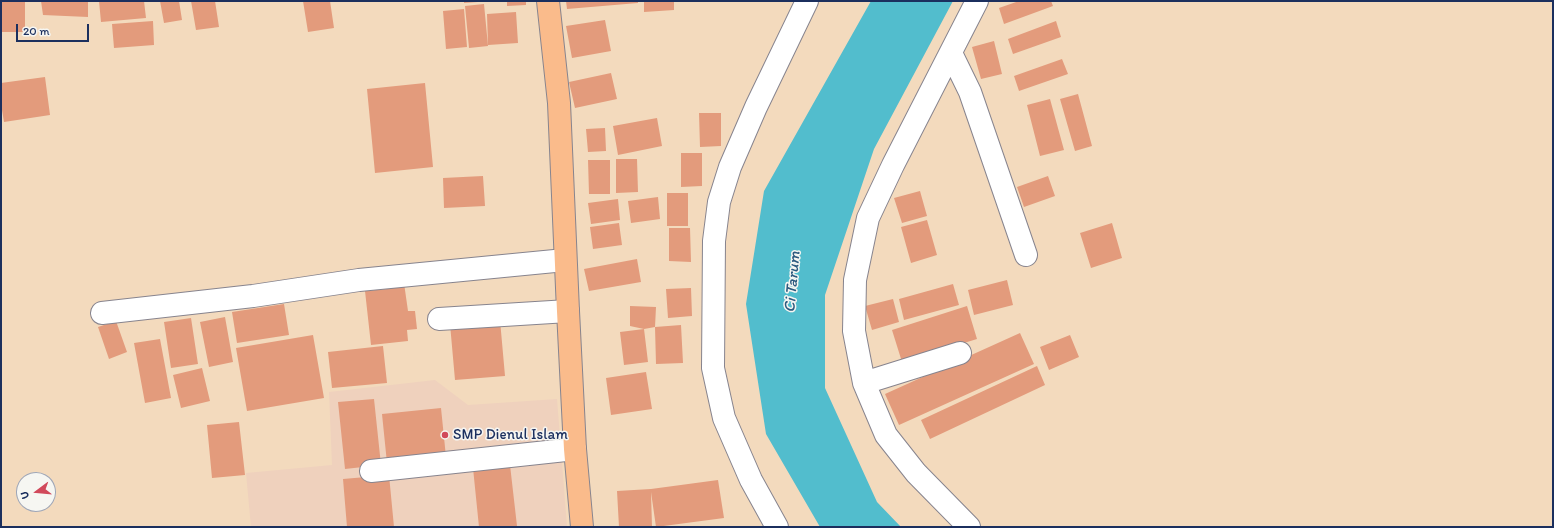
<!DOCTYPE html>
<html>
<head>
<meta charset="utf-8">
<style>
  body { margin:0 }
  #map { position:relative; width:1554px; height:528px; overflow:hidden; background:#f3dabd; font-family:Itim,sans-serif }
  canvas { display:block }
  .frame { position:absolute; inset:0; border:2px solid #1b2f5e; pointer-events:none }
  .north { position:absolute; left:16px; top:472px; width:40px; height:40px; box-sizing:border-box; background:#f6f6f2; border:1px solid #9ea6b7; border-radius:50%; rotate:254deg; font-size:11px; font-weight:700; line-height:16px; text-align:center; color:#1b2f5e }
  .north::after { content:''; display:block; margin:auto; width:14px; height:18px; background:#d1495b; clip-path:polygon(50% 0,100% 100%,50% 72%,0 100%) }
  .scale { position:absolute; left:16px; top:24px; width:73px; height:18px; box-sizing:border-box; border:2px solid #1b2f5e; border-top:0; padding-left:5px; font-size:12px; line-height:14px; white-space:nowrap; color:#1b2f5e; -webkit-text-stroke:3px #f6f6f2; paint-order:stroke }
</style>
</head>
<body>
<div id="map">
<canvas width="1554" height="528"></canvas>
<div class="frame"></div>
<div class="north">U</div>
<div class="scale">20 m</div>
</div>
<script>
const c = document.querySelector('canvas').getContext('2d');
c.lineJoin = 'round';
function fill(path, color) { c.fillStyle = color; c.fill(path, 'evenodd'); }
const poly = rows => new Path2D(rows.map(r => 'M' + r).join(''));
function strokePath(path, color, width, dash) { c.strokeStyle = color; c.lineWidth = width; c.lineCap = dash ? 'butt' : 'round'; c.setLineDash(dash || []); c.stroke(path); }
function label(font, color, halo, rows, align = 'center') {
  c.font = font + ' Itim,sans-serif'; c.lineWidth = 3; c.setLineDash([]); c.textBaseline = 'middle'; c.strokeStyle = halo; c.fillStyle = color; for (const [text, x, y, turn = 0] of rows) {
    c.save(); c.translate(x, y); c.rotate((+turn || 0) * Math.PI / 180); c.textAlign = isNaN(turn) ? turn : align; if (halo) c.strokeText(text, 0, 0); c.fillText(text, 0, 0); c.restore();
  }
}
fill(poly([
  [435,380,468,405,557,399,567,527,251,527,246,473,332,465,329,392]
]), '#efd1bd');
fill(poly([
  [871,1,953,1,874,149,825,295,825,388,877,502,901,527,820,527,766,434,746,304,764,191]
]), '#52bdcd');
fill(poly([
  [2,1,25,1,25,32,1,32],
  [41,1,88,1,88,17,43,15],
  [99,1,144,1,146,18,101,22],
  [160,1,179,1,182,20,164,23],
  [191,1,215,1,219,27,196,30],
  [303,1,330,1,334,28,308,32],
  [464,1,478,1,478,2,464,3],
  [507,1,526,1,526,5,507,6],
  [566,1,638,1,638,3,567,9],
  [644,1,674,1,674,10,644,12],
  [1019,1,1051,1,1053,6,1004,24,999,8],
  [484,4,488,46,469,48,465,6],
  [464,9,467,47,446,49,443,11],
  [516,12,518,43,488,45,487,14],
  [605,20,611,51,572,58,566,26],
  [153,21,154,45,114,48,112,24],
  [1056,21,1061,37,1013,54,1008,39],
  [994,41,1002,74,981,79,972,47],
  [1062,59,1068,74,1019,91,1014,76],
  [611,73,617,99,575,108,569,82],
  [45,77,50,115,4,122,1,104,1,83],
  [425,83,433,167,375,173,367,89],
  [1078,94,1092,146,1075,151,1060,99],
  [1050,99,1064,150,1040,156,1027,105],
  [699,113,721,113,721,146,700,147],
  [657,118,662,146,618,155,613,126],
  [605,128,606,151,588,152,586,129],
  [681,153,702,153,702,186,681,187],
  [616,159,637,159,638,192,616,193],
  [588,160,610,160,610,194,589,194],
  [483,176,485,206,444,208,443,178],
  [1048,176,1055,196,1024,207,1017,187],
  [920,191,927,216,902,223,894,198],
  [667,193,688,193,688,226,667,226],
  [658,197,660,219,631,223,628,201],
  [618,199,620,220,591,224,588,203],
  [927,220,937,255,911,263,901,227],
  [619,223,622,245,593,249,590,227],
  [1112,223,1122,258,1091,268,1080,233],
  [669,228,690,228,691,262,669,261],
  [637,259,641,282,589,291,584,269],
  [1007,280,1013,305,974,315,968,290],
  [404,283,408,311,415,311,417,329,407,330,408,341,371,345,365,291,387,289,387,285],
  [953,284,959,305,904,320,899,299],
  [691,288,692,316,668,318,666,289],
  [893,299,899,322,872,330,865,306],
  [284,304,289,335,237,343,232,312],
  [630,306,656,307,655,327,681,325,683,363,656,364,655,327,644,329,648,362,624,365,620,332,644,329,630,326],
  [967,306,977,339,902,362,892,330],
  [225,317,233,362,209,367,200,322],
  [191,318,198,364,171,368,164,322],
  [500,320,505,376,455,380,450,324],
  [116,321,127,352,109,359,98,327],
  [1020,333,1034,364,899,425,885,394],
  [313,335,324,398,247,411,236,348],
  [1070,335,1079,357,1049,370,1040,347],
  [160,339,171,398,145,403,134,343],
  [383,346,387,383,332,388,328,352],
  [1037,366,1045,385,930,439,921,420],
  [202,368,210,401,181,408,173,375],
  [646,372,652,409,611,415,606,378],
  [374,399,381,465,345,469,338,402],
  [441,408,446,457,387,463,382,414],
  [239,422,245,475,212,478,207,425],
  [510,465,517,526,479,527,473,468],
  [389,475,394,527,347,527,343,479],
  [718,480,724,518,656,527,651,492,652,527,619,527,617,491,651,489]
]), '#e39b7c');
const minor = poly([
  [951,53,970,92,1026,255],
  [102,313,253,296,359,280,565,260],
  [439,319,568,311],
  [864,383,960,353],
  [371,471,575,449],
  [777,527,751,480,724,418,713,368,714,241,719,202,730,167,756,107,807,1],
  [969,527,916,473,886,435,864,383,854,331,855,280,868,218,893,165,977,1]
]);
const major = poly([
  [548,1,559,103,568,311,575,449,582,527]
]);
strokePath(minor, '#87848e', 24);
strokePath(major, '#87848e', 24);
strokePath(minor, '#fff', 22);
strokePath(major, '#fabb8b', 22);
for (const [x, y, r, color] of [
  [445,435,4,"#d1495b"]
]) { const dot = new Path2D(); dot.arc(x, y, r, 0, 2 * Math.PI); c.fillStyle = color; c.fill(dot); strokePath(dot, '#f6f6f2', 1.5); }
label('15px', '#1b2f5e', '#f6f6f2', [
  ["SMP Dienul Islam",453,435]
], 'left');
label('italic 16px', '#2c5a7f', '#f6f6f2', [
  ["Ci Tarum",793,282,-85]
]);
</script>
</body>
</html>
